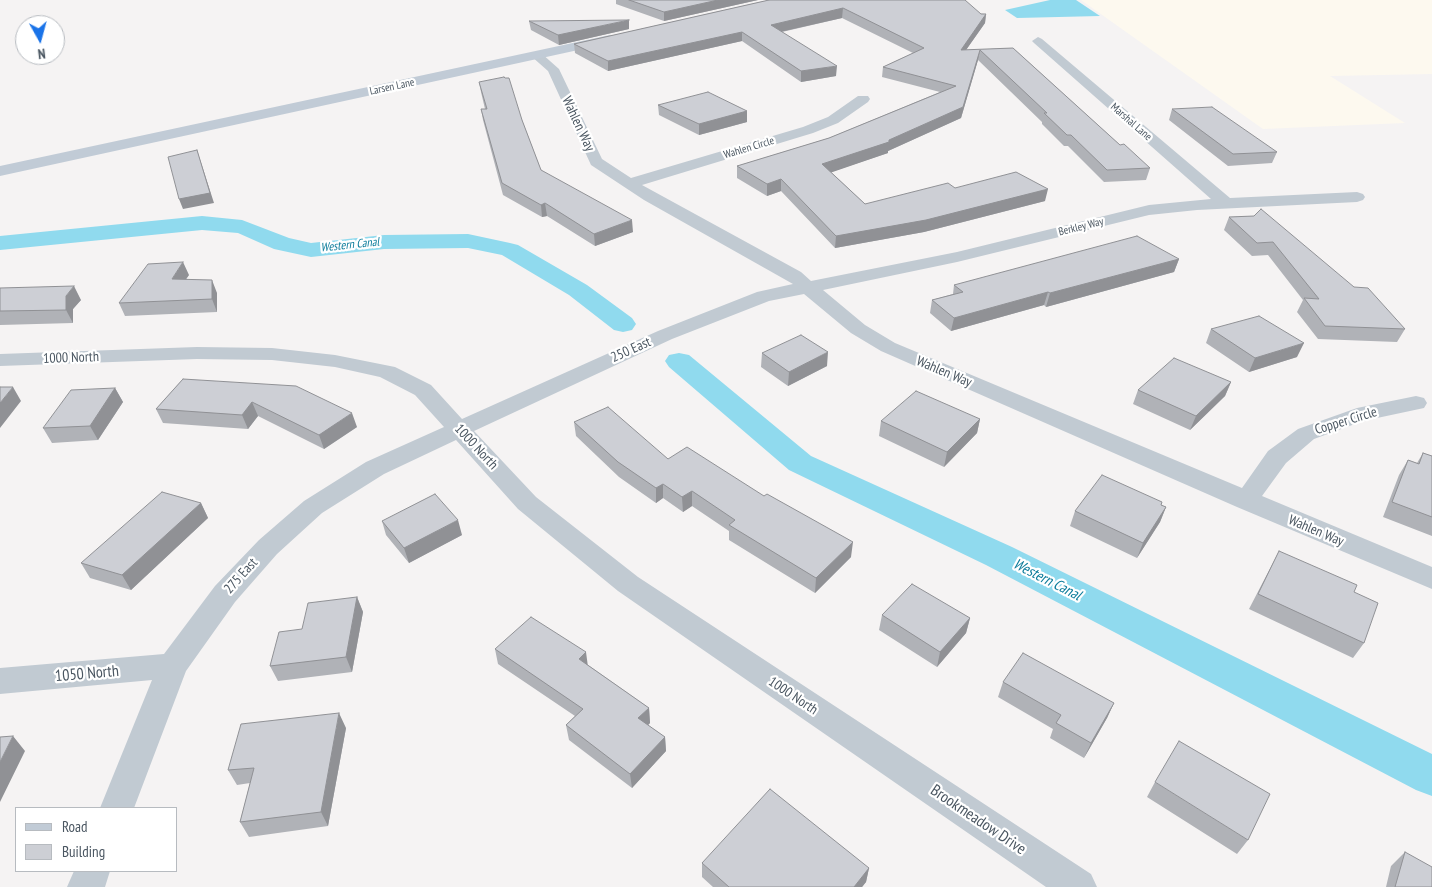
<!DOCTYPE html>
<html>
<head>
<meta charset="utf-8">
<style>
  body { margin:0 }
  #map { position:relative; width:1432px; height:887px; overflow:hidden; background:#f5f3f3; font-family:"PT Sans Narrow",sans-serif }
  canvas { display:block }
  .legend { position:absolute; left:15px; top:807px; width:162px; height:65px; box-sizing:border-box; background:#fff; border:1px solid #b7bbc0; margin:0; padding:6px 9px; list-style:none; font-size:15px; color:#4a5661 }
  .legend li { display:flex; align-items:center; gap:10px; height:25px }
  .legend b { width:25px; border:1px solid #b7bbc0 }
  .north { position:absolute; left:15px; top:15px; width:50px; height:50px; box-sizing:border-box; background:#fff; border:1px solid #b7bbc0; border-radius:50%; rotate:173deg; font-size:14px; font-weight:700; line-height:20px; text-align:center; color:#4a5661 }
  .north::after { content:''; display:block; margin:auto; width:18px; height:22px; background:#1a73e8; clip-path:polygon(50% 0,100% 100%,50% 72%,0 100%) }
</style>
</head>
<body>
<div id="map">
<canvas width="1432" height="887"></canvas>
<ul class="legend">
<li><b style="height:6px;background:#c1cbd6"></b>Road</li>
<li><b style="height:14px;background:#cdcfd5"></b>Building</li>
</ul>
<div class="north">N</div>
</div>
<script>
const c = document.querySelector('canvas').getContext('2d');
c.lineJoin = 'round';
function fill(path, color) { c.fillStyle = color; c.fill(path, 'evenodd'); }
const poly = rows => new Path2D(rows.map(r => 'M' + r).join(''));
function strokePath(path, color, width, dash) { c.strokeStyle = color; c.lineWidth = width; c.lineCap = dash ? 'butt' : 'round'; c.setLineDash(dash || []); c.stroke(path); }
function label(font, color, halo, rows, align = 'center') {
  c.font = font + ' "PT Sans Narrow",sans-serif'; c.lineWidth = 4.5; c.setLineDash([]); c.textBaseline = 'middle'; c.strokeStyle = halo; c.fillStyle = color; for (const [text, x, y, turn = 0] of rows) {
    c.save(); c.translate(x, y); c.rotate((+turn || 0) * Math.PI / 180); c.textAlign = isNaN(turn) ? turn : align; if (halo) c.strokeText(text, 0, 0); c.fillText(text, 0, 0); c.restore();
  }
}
fill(poly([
  [1081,0,1432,0,1432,74,1330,76,1405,123,1263,129]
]), '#fdf9ef');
fill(poly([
  [1050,0,1076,0,1100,16,1017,18,1005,10]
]), '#90daee');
fill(poly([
  [202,216,242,220,289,238,311,243,384,235,468,234,510,243,518,245,587,285,632,318,636,324,632,330,623,332,614,330,569,295,502,255,468,248,384,249,311,257,274,249,238,233,202,230,0,250,0,236,202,216],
  [679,353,689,355,811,456,1012,547,1432,754,1432,796,1416,790,986,565,789,470,669,367,665,361,669,355,679,353]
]), '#90daee');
fill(poly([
  [1038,37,1042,39,1230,198,1357,192,1363,194,1365,197,1363,200,1357,202,1197,210,1149,215,957,262,823,290,865,325,895,343,1242,488,1268,451,1298,429,1357,408,1416,396,1424,398,1427,403,1424,408,1363,421,1314,439,1286,463,1262,496,1432,567,1432,589,1237,507,881,351,851,333,804,294,769,301,672,339,474,431,536,497,638,577,1091,874,1097,887,1046,887,618,591,518,509,456,440,384,474,322,513,277,554,235,602,186,671,134,808,100,808,152,680,0,694,0,668,164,654,215,586,259,540,304,501,366,462,444,427,415,395,380,377,335,367,272,360,197,359,0,366,0,354,197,347,272,348,335,355,395,367,431,385,462,419,658,331,757,292,793,284,644,200,591,165,548,71,531,56,537,52,541,53,559,69,602,159,631,178,803,127,828,117,858,96,868,96,870,99,868,102,838,123,813,133,642,185,801,272,811,281,957,252,1149,205,1211,199,1034,43,1032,41,1038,37],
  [74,871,110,871,105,887,67,887,74,871]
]), '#c1cad2');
fill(poly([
  [610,35,617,39,615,42,0,176,0,166,610,35]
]), '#c1cbd6');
fill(poly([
  [616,0,758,0,664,21,616,4],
  [769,0,986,14,985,23,966,50,1013,48,1120,145,1150,168,1146,180,1104,182,1068,146,1064,146,1042,124,1042,122,978,60,961,118,888,151,888,153,831,172,865,204,955,188,1045,201,924,232,835,248,781,191,767,196,737,178,737,166,829,138,940,92,882,77,883,67,913,53,842,18,782,32,836,76,801,82,742,41,608,71,575,53,574,44],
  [529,21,629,29,559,45,531,30],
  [479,82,522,120,541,170,633,232,595,246,547,216,542,217,503,195,483,120,481,109,485,109,481,92],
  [658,105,747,111,747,122,699,135,659,115],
  [1172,109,1277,152,1272,163,1228,166,1169,120],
  [1254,216,1405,329,1397,342,1318,339,1297,312,1303,300,1268,255,1252,256,1224,230,1229,217],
  [1179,259,1174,272,1046,307,1044,305,951,331,930,313,932,300,953,294,954,285],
  [189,275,186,279,217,293,217,312,125,316,119,303],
  [0,288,81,300,73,309,73,323,0,325],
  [1211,329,1297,357,1249,372,1206,343],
  [762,353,827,366,788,386,761,367],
  [183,379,357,427,324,449,258,416,248,429,163,423,156,409],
  [1231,382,1225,396,1190,430,1133,404,1138,390],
  [115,388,123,402,98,440,52,443,43,428],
  [980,419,977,433,944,467,879,436,881,421],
  [574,422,668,459,851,557,815,593,729,540,729,531,692,506,683,512,663,498,656,503,619,477,576,436],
  [1423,453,1432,456,1432,536,1383,517,1399,475,1408,460,1417,463],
  [201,503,208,518,131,590,90,578,81,563],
  [1161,505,1166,507,1160,522,1137,558,1070,526,1075,511],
  [382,521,462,535,409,563,386,535],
  [1279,551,1354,592,1364,643,1353,658,1249,609],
  [357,597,363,612,352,672,278,681,270,666],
  [882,615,970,618,966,633,937,667,879,630],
  [495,649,588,665,649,708,650,723,648,725,665,737,666,751,632,788,569,740,566,725,575,716,498,664],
  [1003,682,1114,703,1107,718,1084,758,1050,738,1053,729,998,697],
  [346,728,328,826,249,837,240,822,250,783,237,785,228,770],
  [1155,782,1248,840,1237,854,1147,797],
  [1405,852,1432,887,1386,887,1391,866],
  [702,863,869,868,866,882,862,887,713,887,702,877]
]), '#b0b2b7');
fill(poly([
  [718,0,758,0,664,21,664,12],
  [843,8,842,18,771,34,771,25],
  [986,14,985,23,959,60,961,50],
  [629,20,629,29,559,45,558,35],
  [742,32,742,41,608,71,608,61],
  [980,50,978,60,961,118,888,151,888,153,821,176,822,164,889,140,963,107],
  [837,66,836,76,801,82,801,71],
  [747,111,747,122,699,135,699,124],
  [197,150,214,203,183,209,179,199],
  [781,179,781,191,767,196,767,184],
  [1048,189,1045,201,924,232,835,248,836,236],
  [545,203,547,216,542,217,541,205],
  [632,220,633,232,595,246,594,234],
  [1179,259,1174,272,1046,307,1050,293],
  [183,262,189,275,177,292,172,279],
  [212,280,217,293,217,312,212,299],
  [74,286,81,300,73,309,73,323,66,310,66,296],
  [1048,292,1044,305,951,331,954,318],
  [1304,343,1297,357,1249,372,1255,358],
  [828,352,827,366,788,386,789,372],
  [1231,382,1225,396,1190,430,1196,416],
  [13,387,21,401,0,428,0,403],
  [115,388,123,402,98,440,90,426],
  [252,402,258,416,248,429,242,415],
  [352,413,357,427,324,449,319,435],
  [980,419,977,433,944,467,947,452],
  [663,484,663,498,656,503,656,488],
  [692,491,692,506,683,512,682,497],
  [201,503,208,518,131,590,122,575],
  [1166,507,1160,522,1137,558,1143,543],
  [458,520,462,535,409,563,404,548],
  [853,542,851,557,815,593,816,578],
  [357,597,363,612,352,672,346,657],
  [970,618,966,633,937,667,940,652],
  [586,652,588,667,579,659],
  [1114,703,1107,718,1084,758,1091,743],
  [649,708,650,723,640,733,638,718],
  [339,713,346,728,328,826,321,812],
  [13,736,25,751,0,802,0,762],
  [665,737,666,751,632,788,630,774],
  [869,868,866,882,862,887,854,887]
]), '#909195');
const building = poly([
  [629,0,718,0,664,12,629,0],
  [769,0,965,0,981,14,986,14,961,50,1013,48,1120,145,1124,144,1150,168,1107,170,1071,135,1067,135,1044,113,1047,113,980,50,963,107,889,140,889,142,822,164,865,204,948,183,955,188,1016,172,1048,189,926,220,836,236,781,179,767,184,737,166,829,138,956,86,883,67,924,48,843,8,771,25,837,66,801,71,742,32,608,61,574,44,769,0],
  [629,20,558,35,529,21,629,20],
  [504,77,505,78,509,78,522,120,541,170,632,220,594,234,545,203,541,205,502,183,481,109,487,109,479,82,504,77],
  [708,92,747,111,699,124,658,105,708,92],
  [1212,107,1277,152,1233,154,1172,109,1212,107],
  [197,150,210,193,179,199,168,157,197,150],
  [1261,209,1354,287,1368,288,1405,329,1325,326,1304,298,1319,299,1273,242,1257,243,1229,217,1254,216,1261,209],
  [1137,236,1179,259,1050,293,1048,292,954,318,932,300,963,292,954,285,1137,236],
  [183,262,172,279,212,280,212,299,119,303,148,264,183,262],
  [74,286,66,296,66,310,0,311,0,288,74,286],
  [1259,316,1304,343,1255,358,1211,329,1259,316],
  [801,335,828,352,789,372,762,353,801,335],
  [1174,358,1231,382,1196,416,1138,390,1174,358],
  [183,379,296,386,352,413,319,435,252,402,242,415,156,409,183,379],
  [0,387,13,387,0,403,0,387],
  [115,388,90,426,43,428,71,390,115,388],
  [916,391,980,419,947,452,881,421,916,391],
  [608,407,668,459,687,447,764,496,767,494,853,542,816,578,729,525,735,520,692,491,682,497,663,484,656,488,618,462,574,422,608,407],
  [1423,453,1432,456,1432,517,1392,502,1408,460,1419,464,1423,453],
  [1102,475,1162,502,1161,505,1166,507,1143,543,1075,511,1102,475],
  [162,492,201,503,122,575,81,563,162,492],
  [435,494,458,520,404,548,382,521,435,494],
  [1279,551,1357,585,1354,592,1378,603,1364,643,1258,594,1279,551],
  [912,584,970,618,940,652,882,615,912,584],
  [357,597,346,657,270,666,279,632,302,629,308,603,357,597],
  [531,617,586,652,579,659,649,708,638,718,665,737,630,774,566,725,583,709,495,649,531,617],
  [1023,653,1114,703,1091,743,1056,723,1061,715,1003,682,1023,653],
  [339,713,321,812,240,822,254,768,228,770,241,724,339,713],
  [13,736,0,762,0,737,13,736],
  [1179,741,1270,794,1248,840,1155,782,1179,741],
  [770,789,869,868,854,887,729,887,702,863,770,789],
  [1405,852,1432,867,1432,887,1395,887,1405,852]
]);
fill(building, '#cdcfd5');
strokePath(building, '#909195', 1);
label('11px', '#4a5661', '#fff', [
  ["Larsen Lane",392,87,-12],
  ["Marshal Lane",1131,122,41],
  ["Wahlen Circle",749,148,-17],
  ["Berkley Way",1081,227,-14]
]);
label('italic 12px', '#0c7c9b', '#fff', [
  ["Western Canal",350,245,-6]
]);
label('14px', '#4a5661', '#fff', [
  ["Wahlen Way",578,124,65],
  ["250 East",631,350,-24],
  ["1000 North",71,358,-2],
  ["Wahlen Way",944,372,23],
  ["Copper Circle",1346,421,-17],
  ["1000 North",476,447,47],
  ["Wahlen Way",1316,531,23],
  ["275 East",241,576,-48],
  ["1000 North",793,696,34]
]);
label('italic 15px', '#0c7c9b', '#fff', [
  ["Western Canal",1047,580,27]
]);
label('16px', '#4a5661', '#fff', [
  ["1050 North",87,674,-5],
  ["Brookmeadow Drive",978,820,34]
]);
</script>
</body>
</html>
